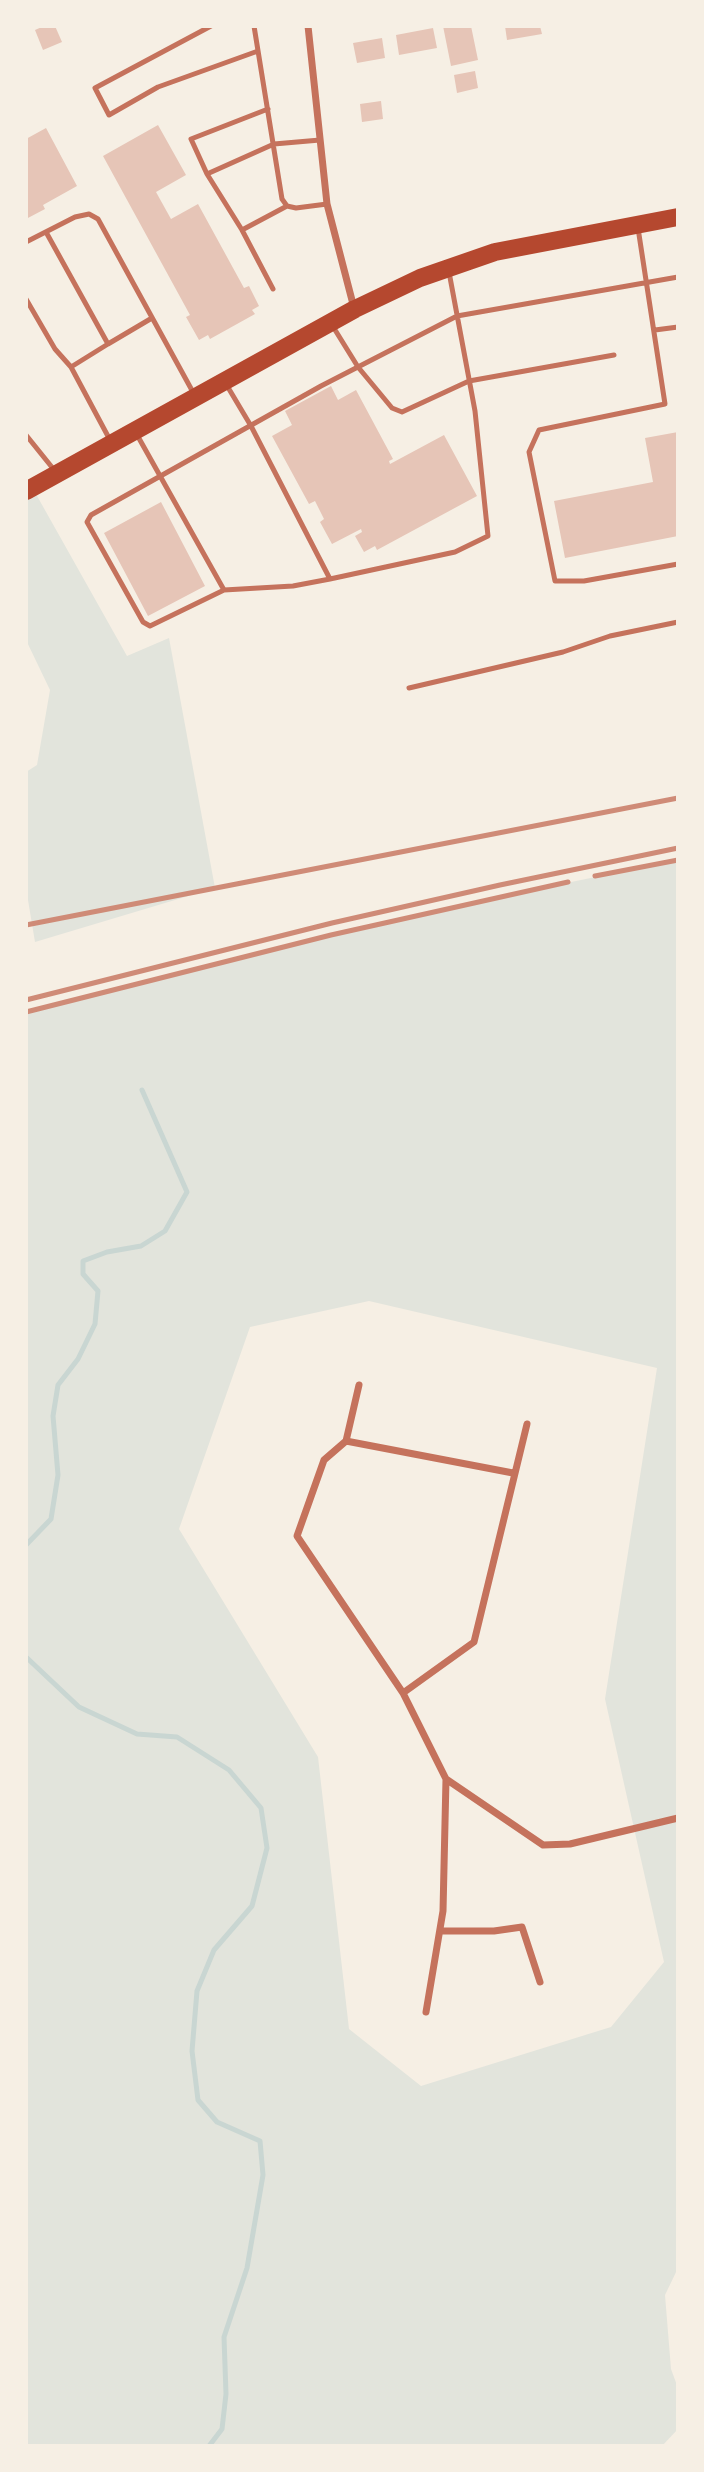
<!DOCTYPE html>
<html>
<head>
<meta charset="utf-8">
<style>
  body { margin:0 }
  #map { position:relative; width:704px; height:2472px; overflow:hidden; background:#f6efe4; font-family:"DM Sans",sans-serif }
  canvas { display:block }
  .frame { position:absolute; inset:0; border:28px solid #f6efe4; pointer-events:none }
</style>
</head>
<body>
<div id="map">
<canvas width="704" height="2472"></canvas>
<div class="frame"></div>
</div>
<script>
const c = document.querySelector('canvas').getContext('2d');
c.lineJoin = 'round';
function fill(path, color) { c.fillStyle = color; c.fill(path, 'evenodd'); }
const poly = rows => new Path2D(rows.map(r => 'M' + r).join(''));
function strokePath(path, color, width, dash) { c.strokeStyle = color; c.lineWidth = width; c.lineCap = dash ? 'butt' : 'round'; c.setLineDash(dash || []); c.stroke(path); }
fill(poly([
  [32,487,127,656,169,638,215,888,35,942,26,888,26,772,37,765,50,690,26,640,26,491],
  [678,860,678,2268,665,2295,671,2369,678,2388,678,2429,662,2446,26,2446,26,1012,416,914],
  [369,1301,657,1368,605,1699,664,1962,611,2027,421,2086,349,2029,318,1757,179,1529,250,1327]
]), '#e2e4dc');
strokePath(poly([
  [26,1545,51,1519,58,1475,53,1416,58,1385,78,1359,95,1324,98,1291,83,1274,83,1261,107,1252,141,1246,165,1231,187,1192,142,1090],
  [26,1657,79,1707,137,1734,177,1737,229,1770,261,1808,267,1848,252,1906,214,1950,197,1991,192,2051,198,2100,217,2122,260,2141,263,2175,247,2268,224,2337,226,2394,222,2429,209,2446]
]), '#c9d6d2', 5);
fill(poly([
  [44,26,55,26,62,42,43,50,35,30],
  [443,26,471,26,478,60,451,66],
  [505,26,540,26,542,34,507,40],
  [433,28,437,48,399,55,396,35],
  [382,38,385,58,357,63,353,43],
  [475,71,478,88,457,93,454,75],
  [381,101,383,119,362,122,360,104],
  [158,125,186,175,156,192,171,219,198,204,244,288,249,286,259,306,252,310,255,314,210,339,208,335,199,340,186,317,190,315,103,156],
  [46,128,77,186,43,205,45,209,26,219,26,139],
  [331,386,338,400,356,390,393,459,389,461,390,464,444,435,477,496,377,550,375,546,364,552,355,536,362,532,361,529,332,544,320,522,324,519,315,501,309,504,272,436,292,425,285,411],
  [678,432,678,536,565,558,554,501,653,482,645,438],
  [161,502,205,586,148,616,104,533]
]), '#e6c5b7');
strokePath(poly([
  [211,26,95,88,109,115,158,87,258,51],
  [254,26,282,199,287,206,296,208,327,204],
  [268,109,191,139,207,174,242,230,287,206],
  [207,174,274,144,320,140],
  [638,228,665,404,539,430,529,452,555,581,584,581,678,564],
  [242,230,273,289],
  [46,232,108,344,71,367],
  [26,242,75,217,89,214,98,219,194,394],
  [26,299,55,349,71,367,110,440],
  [332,325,358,367,392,408,402,412,469,381,614,355],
  [655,330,678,327],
  [108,344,152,318],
  [226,384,251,426,330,579],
  [136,433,224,590,293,586,330,579,455,552,488,536,475,411,449,272],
  [26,435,55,471],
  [224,590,150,626,143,622,87,522,91,515,321,386,457,316,678,277],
  [409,688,563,652,610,636,678,622]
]), '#c5725c', 5);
strokePath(poly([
  [308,26,327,204,354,308],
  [359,1385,346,1441,324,1460,297,1536,403,1693,446,1779,543,1845,570,1844,678,1818],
  [346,1441,513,1473],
  [403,1693,474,1642,527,1424],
  [440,1931,494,1931,522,1927,540,1982],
  [426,2012,443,1911,446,1779]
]), '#c5725c', 7);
strokePath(poly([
  [26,491,355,309,420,278,495,252,678,217]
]), '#b5482f', 18);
strokePath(poly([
  [595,876,678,860],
  [26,925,678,798],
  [26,1000,332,923,500,885,678,848],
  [26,1012,331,935,568,882]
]), '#cf8b77', 5);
</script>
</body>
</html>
